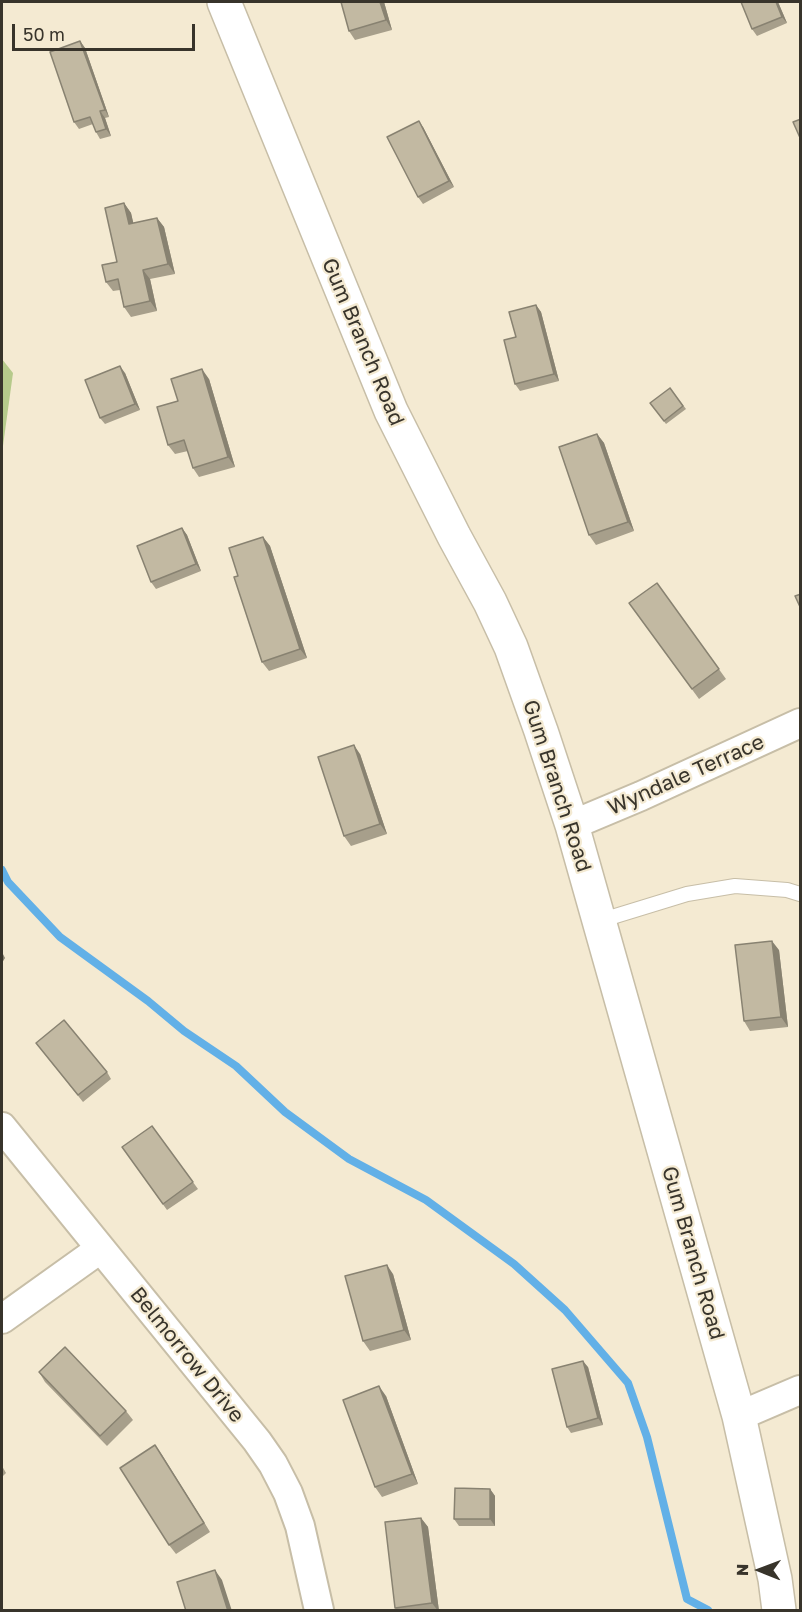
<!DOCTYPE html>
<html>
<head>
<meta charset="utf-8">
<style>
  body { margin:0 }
  #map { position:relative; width:802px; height:1612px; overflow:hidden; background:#f4ead2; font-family:"Golos Text",sans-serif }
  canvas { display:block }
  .frame { position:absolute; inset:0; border:3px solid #38342b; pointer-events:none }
  .north { position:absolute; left:730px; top:1540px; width:60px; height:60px; -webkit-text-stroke:4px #f4ead2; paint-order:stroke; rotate:271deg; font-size:16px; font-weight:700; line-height:24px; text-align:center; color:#38342b }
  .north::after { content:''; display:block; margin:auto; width:21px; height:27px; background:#38342b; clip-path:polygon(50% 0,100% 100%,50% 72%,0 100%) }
  .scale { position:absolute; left:12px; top:24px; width:183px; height:27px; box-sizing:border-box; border:3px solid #38342b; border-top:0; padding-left:8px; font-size:18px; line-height:21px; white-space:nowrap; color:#38342b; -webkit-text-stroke:4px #f4ead2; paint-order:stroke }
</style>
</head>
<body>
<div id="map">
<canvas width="802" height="1612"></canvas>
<div class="frame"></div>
<div class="north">N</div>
<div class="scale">50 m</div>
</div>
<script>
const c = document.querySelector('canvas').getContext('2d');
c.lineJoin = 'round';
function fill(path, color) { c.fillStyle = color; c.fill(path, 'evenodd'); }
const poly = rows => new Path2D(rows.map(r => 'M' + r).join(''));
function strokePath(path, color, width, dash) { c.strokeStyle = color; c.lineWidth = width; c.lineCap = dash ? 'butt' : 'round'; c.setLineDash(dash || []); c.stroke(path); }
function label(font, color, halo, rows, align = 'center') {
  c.font = font + ' "Golos Text",sans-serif'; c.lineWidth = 4.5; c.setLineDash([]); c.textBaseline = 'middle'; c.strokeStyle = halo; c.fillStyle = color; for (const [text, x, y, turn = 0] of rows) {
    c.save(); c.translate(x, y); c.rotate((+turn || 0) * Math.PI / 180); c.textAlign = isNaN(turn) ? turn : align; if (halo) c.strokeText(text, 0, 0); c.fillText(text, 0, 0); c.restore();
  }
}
fill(poly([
  [2,359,13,373,2,453]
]), '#b6ca8b');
strokePath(poly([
  [2,870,8,882,60,937,148,1001,184,1031,236,1066,285,1112,349,1159,426,1200,514,1264,565,1310,628,1383,647,1437,687,1599,708,1610]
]), '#62b0e7', 8);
const service = poly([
  [599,921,687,894,735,886,787,890,800,894]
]);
const minor = poly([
  [572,825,641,796,800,723],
  [2,1127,257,1441,273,1464,288,1493,300,1526,319,1610],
  [2,1319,100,1249],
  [739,1416,800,1390]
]);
const tertiary = poly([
  [224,2,391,411,454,536,490,602,511,647,541,731,572,825,739,1416,775,1579,779,1610]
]);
strokePath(service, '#c7bea7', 16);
strokePath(minor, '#c7bea7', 32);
strokePath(tertiary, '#c7bea7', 36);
strokePath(service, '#fff', 14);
strokePath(minor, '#fff', 28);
strokePath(tertiary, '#fff', 33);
fill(poly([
  [384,2,392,30,355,40,349,31],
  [778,2,787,23,757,36,752,29],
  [80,41,85,48,109,117,105,118,111,136,100,139,96,132,93,124,79,129,74,122],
  [423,127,454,187,423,204,418,197],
  [124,203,131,213,133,223,157,218,164,227,175,274,150,279,157,311,131,317,124,307,120,290,113,291,106,282,117,262],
  [536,305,541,312,559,381,520,391,515,384,516,337],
  [125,373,140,410,105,424,100,418],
  [209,379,235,467,199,477,193,468,188,451,175,454,168,445,178,401],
  [670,388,686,409,666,424,650,403],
  [597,434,604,443,634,531,596,545,589,535],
  [182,528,187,535,201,571,156,589,151,582],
  [263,537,270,546,307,658,269,671,262,662,238,576],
  [657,583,726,679,699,699,629,603],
  [360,754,387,834,351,846,344,836],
  [779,950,788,1027,750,1031,744,1021],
  [36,1043,107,1072,111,1079,83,1102],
  [152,1126,198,1189,167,1210,122,1147],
  [393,1274,411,1340,370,1351,363,1341],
  [588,1367,603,1425,571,1433,567,1427],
  [39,1372,126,1411,133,1420,107,1446,45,1382],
  [386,1396,418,1484,382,1497,375,1487],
  [155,1445,210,1532,176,1554,169,1545],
  [2,1466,6,1473,2,1477],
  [490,1489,495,1496,495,1526,459,1526,454,1519],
  [421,1518,428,1527,439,1611,397,1611,395,1608]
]), '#a79f8b');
fill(poly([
  [380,2,384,2,392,30,386,20],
  [776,2,778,2,787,23,782,17],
  [80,41,85,48,109,117,105,110],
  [100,111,105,118,111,136,106,129],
  [419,121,423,127,454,187,449,181],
  [124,203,131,213,136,234,129,224],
  [157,218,164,227,175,274,168,264],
  [143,270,150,279,157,311,150,301],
  [536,305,541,312,559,381,554,374],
  [120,366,125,373,140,410,135,404],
  [202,369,209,379,235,467,228,457],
  [597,434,604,443,634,531,628,522],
  [182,528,187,535,201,571,196,564],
  [263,537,270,546,307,658,300,649],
  [354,745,360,754,387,834,380,824],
  [772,941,779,950,788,1027,781,1017],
  [2,952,5,958,2,963],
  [387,1265,393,1274,411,1340,404,1330],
  [583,1361,588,1367,603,1425,598,1418],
  [379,1386,386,1396,418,1484,412,1474],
  [155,1445,162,1455,210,1532,204,1523],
  [490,1489,495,1496,495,1526,490,1519],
  [421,1518,428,1527,439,1611,438,1611,432,1603],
  [215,1570,222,1580,232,1611,228,1611]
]), '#888271');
const building = poly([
  [341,2,380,2,386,20,349,31,341,2],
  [741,2,776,2,782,17,752,29,741,2],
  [80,41,105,110,100,111,106,129,96,132,90,117,74,122,50,52,80,41],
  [801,119,801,140,793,122,801,119],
  [419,121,449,181,418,197,387,137,419,121],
  [124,203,129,224,157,218,168,264,143,270,150,301,124,307,118,279,106,282,102,265,117,262,105,208,124,203],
  [536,305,554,374,515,384,504,340,516,337,509,312,536,305],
  [120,366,135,404,100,418,85,380,120,366],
  [202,369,228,457,193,468,184,440,168,445,157,407,178,401,171,379,202,369],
  [670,388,683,406,664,421,650,403,670,388],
  [597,434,628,522,589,535,559,447,597,434],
  [182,528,196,564,151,582,137,546,182,528],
  [263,537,300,649,262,662,234,577,238,576,229,548,263,537],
  [657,583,719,669,692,689,629,603,657,583],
  [801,594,801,609,795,596,801,594],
  [354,745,380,824,344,836,318,757,354,745],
  [772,941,781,1017,744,1021,735,945,772,941],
  [64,1020,107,1072,78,1095,36,1043,64,1020],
  [152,1126,193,1182,163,1204,122,1147,152,1126],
  [387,1265,404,1330,363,1341,345,1276,387,1265],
  [65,1347,126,1411,100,1436,39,1372,65,1347],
  [583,1361,598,1418,567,1427,552,1369,583,1361],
  [379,1386,412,1474,375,1487,343,1400,379,1386],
  [155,1445,204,1523,169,1545,120,1468,155,1445],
  [455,1488,490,1489,490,1519,454,1519,455,1488],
  [421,1518,432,1603,395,1608,385,1522,421,1518],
  [215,1570,228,1611,186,1611,177,1582,215,1570]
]);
fill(building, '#c2b9a2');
strokePath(building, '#888271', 1.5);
label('21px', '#38342b', '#f4ead2', [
  ["Gum Branch Road",363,342,67],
  ["Wyndale Terrace",686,775,-24],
  ["Gum Branch Road",557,786,72],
  ["Gum Branch Road",693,1253,74],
  ["Belmorrow Drive",187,1355,51]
]);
</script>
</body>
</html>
